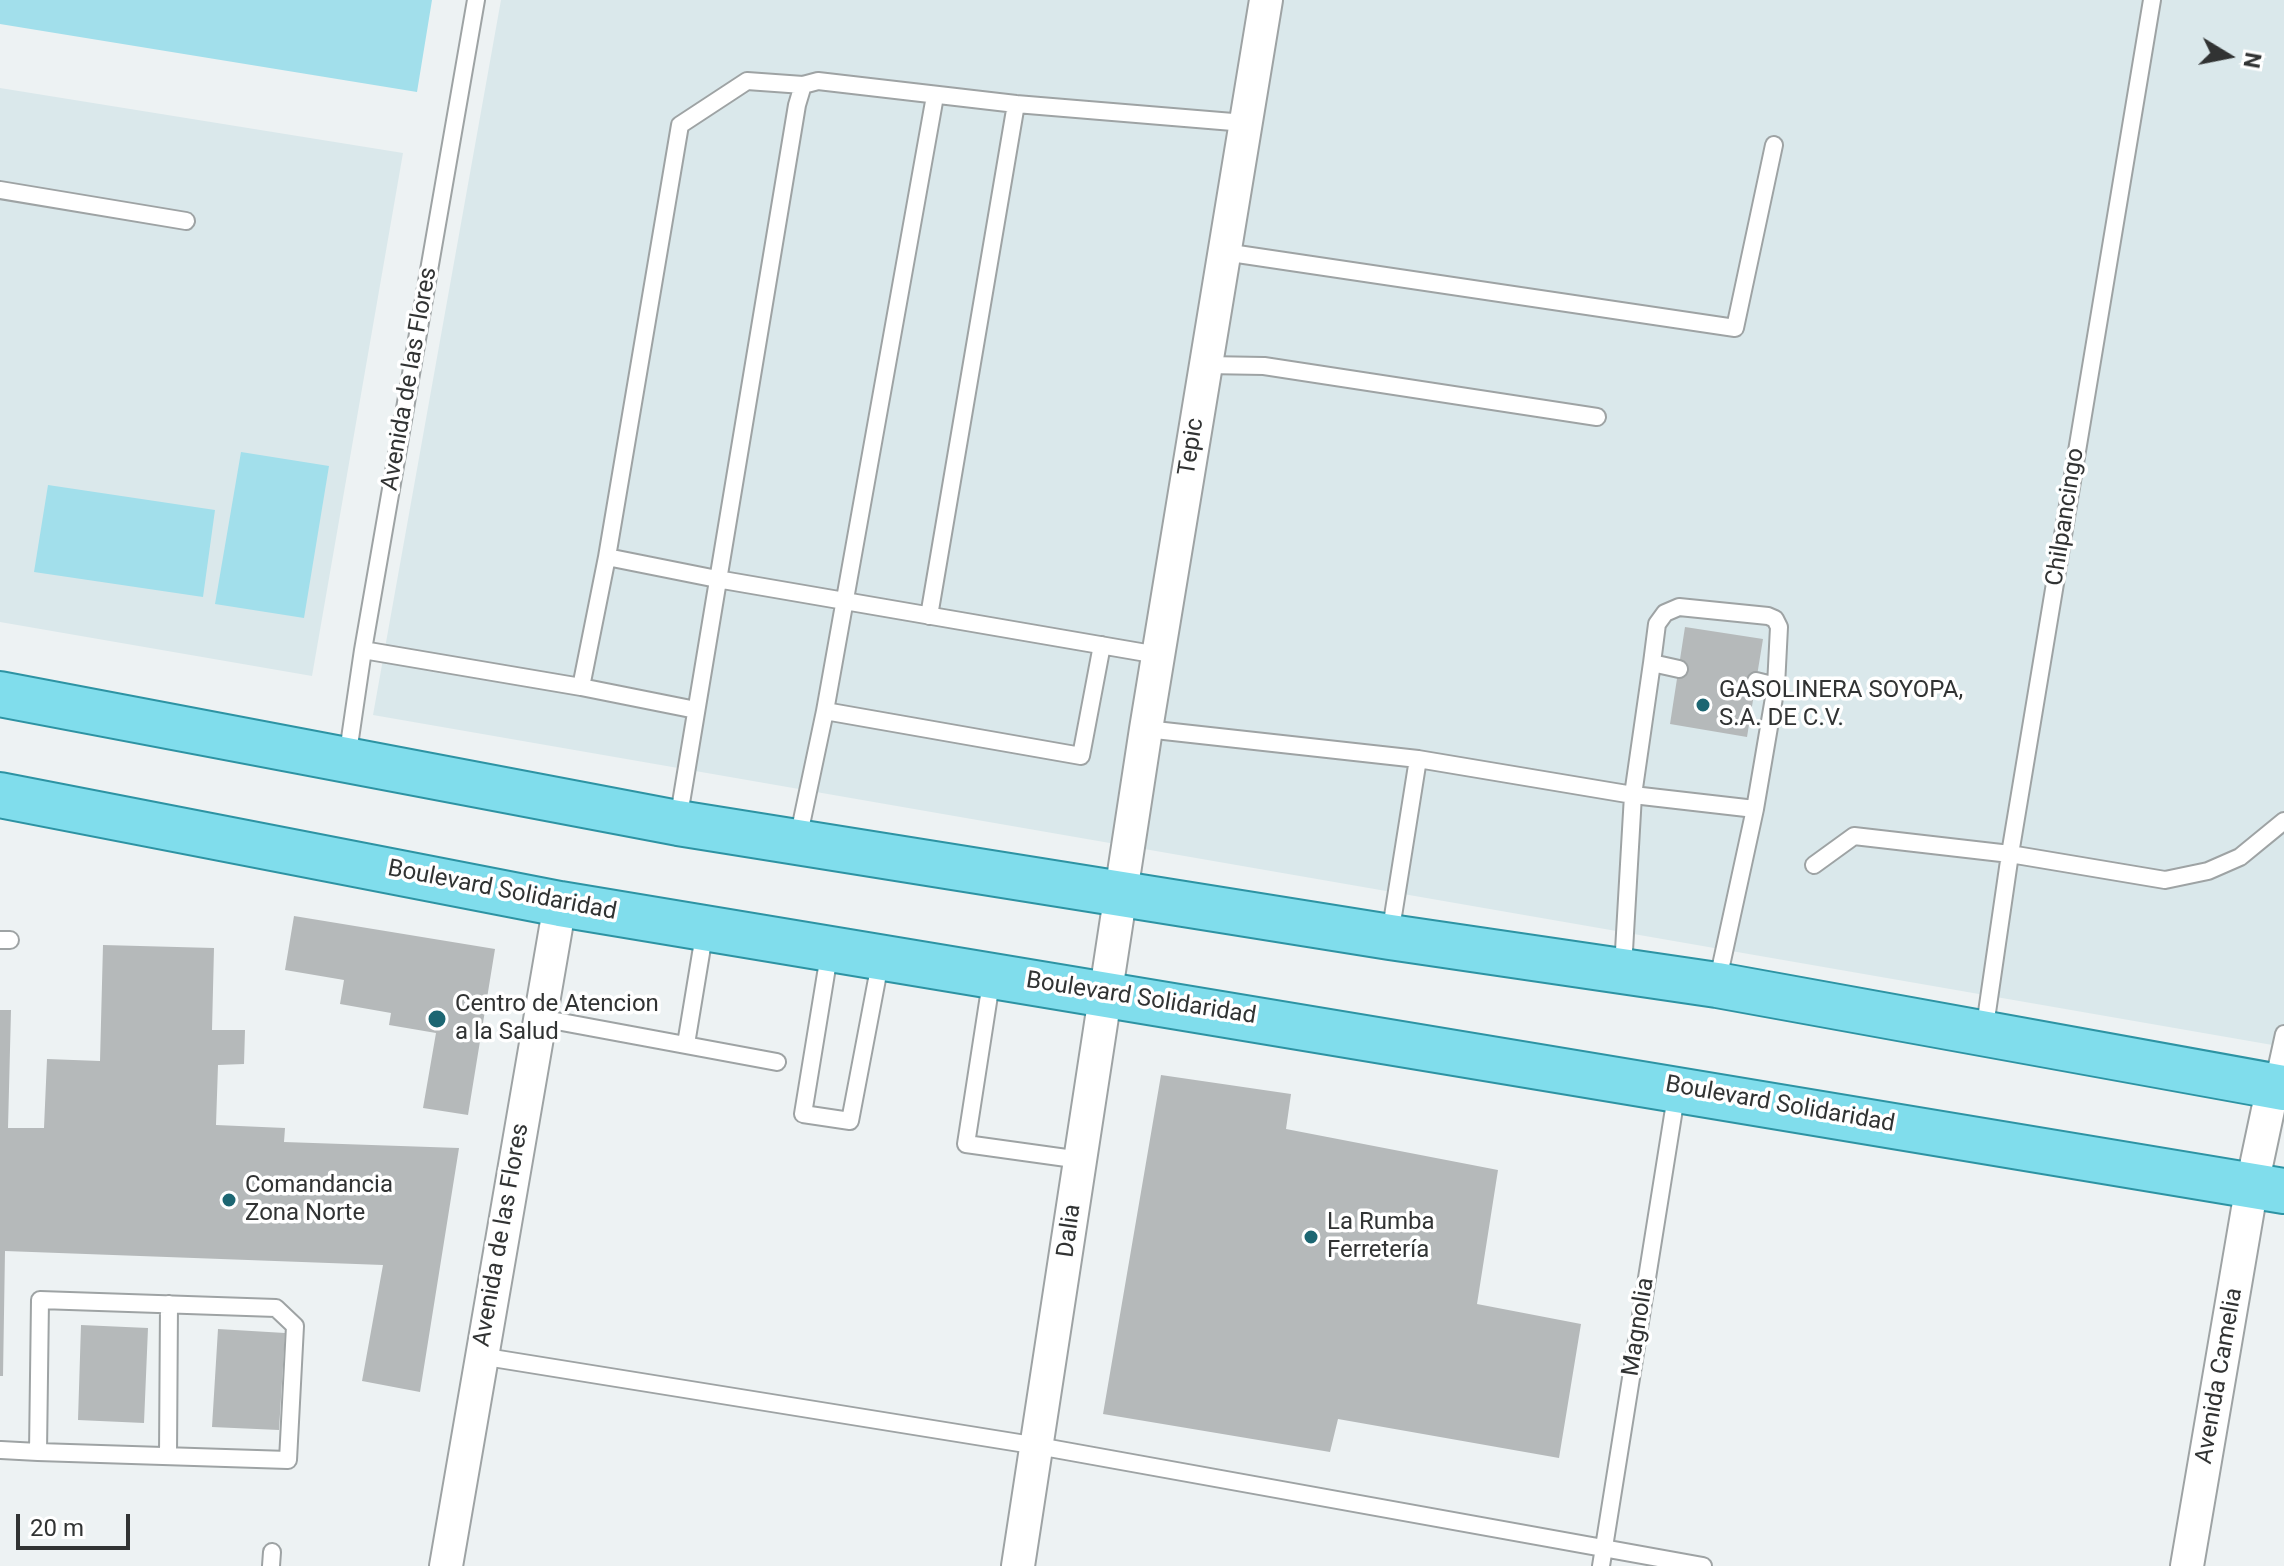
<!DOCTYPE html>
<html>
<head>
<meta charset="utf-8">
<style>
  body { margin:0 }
  #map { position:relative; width:2284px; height:1566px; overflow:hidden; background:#edf2f3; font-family:Roboto,sans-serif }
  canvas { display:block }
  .north { position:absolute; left:2188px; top:16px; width:80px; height:80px; -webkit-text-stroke:6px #fff; paint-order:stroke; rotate:100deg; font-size:22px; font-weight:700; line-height:32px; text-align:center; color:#313333 }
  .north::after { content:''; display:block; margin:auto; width:28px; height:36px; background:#313333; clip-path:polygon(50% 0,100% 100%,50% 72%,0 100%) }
  .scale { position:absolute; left:16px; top:1514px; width:114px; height:36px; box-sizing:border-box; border:4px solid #313333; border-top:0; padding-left:10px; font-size:24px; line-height:28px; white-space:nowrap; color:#313333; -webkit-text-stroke:6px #fff; paint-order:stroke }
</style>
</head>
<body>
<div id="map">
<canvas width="2284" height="1566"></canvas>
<div class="north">N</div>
<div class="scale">20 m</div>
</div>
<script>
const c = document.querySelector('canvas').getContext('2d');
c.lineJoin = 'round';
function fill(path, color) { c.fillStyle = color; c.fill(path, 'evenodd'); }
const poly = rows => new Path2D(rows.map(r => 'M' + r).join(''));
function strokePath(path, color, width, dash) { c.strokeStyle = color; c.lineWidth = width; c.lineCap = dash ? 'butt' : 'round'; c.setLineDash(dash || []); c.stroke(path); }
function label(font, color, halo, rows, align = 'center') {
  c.font = font + ' Roboto,sans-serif'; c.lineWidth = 7; c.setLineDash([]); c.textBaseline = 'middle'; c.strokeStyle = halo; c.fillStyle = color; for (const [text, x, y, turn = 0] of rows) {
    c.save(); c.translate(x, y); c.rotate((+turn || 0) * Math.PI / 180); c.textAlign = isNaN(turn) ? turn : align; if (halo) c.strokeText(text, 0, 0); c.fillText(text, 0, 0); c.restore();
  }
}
fill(poly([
  [501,0,2284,0,2284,1047,373,715],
  [0,88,403,153,312,676,0,622]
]), '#dae8eb');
fill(poly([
  [0,0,432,0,417,92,0,24],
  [241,452,329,466,304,618,215,604],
  [48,485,215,510,203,597,34,572]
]), '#a2dfeb');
fill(poly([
  [1685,627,1763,639,1747,737,1670,724],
  [294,916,495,949,468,1115,423,1108,436,1033,389,1025,391,1013,340,1004,344,980,285,970],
  [103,945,214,948,212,1030,245,1030,244,1064,218,1065,216,1125,285,1128,284,1142,459,1148,420,1392,362,1381,383,1265,5,1251,3,1376,0,1376,0,1010,11,1010,8,1128,44,1128,47,1059,100,1061],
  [1161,1075,1291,1094,1286,1129,1498,1170,1477,1304,1581,1324,1559,1458,1338,1419,1330,1452,1103,1414],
  [81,1325,148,1328,144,1423,78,1420],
  [218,1329,285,1333,279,1430,212,1427]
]), '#b5b9ba');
const lane = poly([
  [935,96,825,711,1081,756,1102,645],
  [0,190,186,221],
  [1224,252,1735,328,1774,145],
  [1206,365,1264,366,1597,417],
  [929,616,1016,104],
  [363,650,581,687,607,557],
  [1158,655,717,579,607,557,680,125,747,81,803,85,818,81,1016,104,1245,123],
  [1652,663,1657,624,1665,613,1679,607,1768,616,1775,619,1779,627,1776,686],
  [581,687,696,710],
  [1146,729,1418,759,1633,795,1755,809],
  [347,759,363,650,476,0],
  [678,821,797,105,803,85],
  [798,839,825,711],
  [1814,865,1854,836,2010,854,2165,880,2208,871,2240,857,2284,821],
  [1390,935,1418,759],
  [0,940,10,940],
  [830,949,803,1114,850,1121,881,958],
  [1623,968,1633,795,1652,663,1679,669],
  [992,976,966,1144,1081,1160],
  [1717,984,1755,809,1776,686,1756,681],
  [540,1018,777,1062],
  [1984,1033,2010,854,2152,0],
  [686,1044,705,929],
  [2273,1084,2284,1034],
  [480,1356,1038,1446,1703,1566],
  [1,1450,38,1452,288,1460,295,1326,276,1308,40,1300,38,1452],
  [168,1456,169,1304],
  [271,1566,272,1552],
  [1601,1566,1677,1090]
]);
const street = poly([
  [446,1566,560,904],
  [1018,1566,1146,729,1266,0],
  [2187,1566,2252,1185,2273,1086]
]);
const primary = poly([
  [0,694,678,823,1390,937,1717,985,2284,1088],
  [0,795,560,904,2284,1191]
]);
strokePath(lane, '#9ea3a4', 20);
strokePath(street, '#9ea3a4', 36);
strokePath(primary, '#2d93a3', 48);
strokePath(lane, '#fff', 16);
strokePath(street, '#fff', 32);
strokePath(primary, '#80ddec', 44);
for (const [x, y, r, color] of [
  [1703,705,8,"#1c6672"],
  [437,1019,10,"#1c6672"],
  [229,1200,8,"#1c6672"],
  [1311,1237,8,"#1c6672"]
]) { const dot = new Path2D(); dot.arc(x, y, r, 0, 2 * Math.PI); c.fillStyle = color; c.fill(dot); strokePath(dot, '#fff', 3); }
label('24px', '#313333', '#fff', [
  ["Avenida de las Flores",410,379,-80],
  ["Tepic",1192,447,-81],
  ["Chilpancingo",2066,517,-81],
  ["Boulevard Solidaridad",502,891,11],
  ["Boulevard Solidaridad",1141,999,9],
  ["Boulevard Solidaridad",1780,1105,10],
  ["Dalia",1070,1231,-82],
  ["Avenida de las Flores",502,1235,-80],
  ["Magnolia",1639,1327,-81],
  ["Avenida Camelia",2220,1376,-80]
]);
label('24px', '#313333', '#fff', [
  ["GASOLINERA SOYOPA,",1719,691],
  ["S.A. DE C.V.",1719,719],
  ["Centro de Atencion",455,1005],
  ["a la Salud",455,1033],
  ["Comandancia",245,1186],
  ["Zona Norte",245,1214],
  ["La Rumba",1327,1223],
  ["Ferretería",1327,1251]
], 'left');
</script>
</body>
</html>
